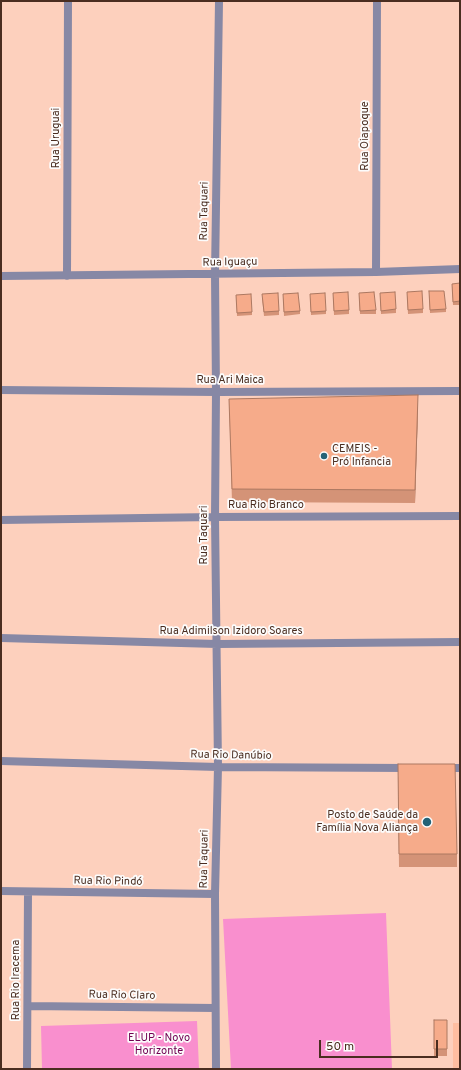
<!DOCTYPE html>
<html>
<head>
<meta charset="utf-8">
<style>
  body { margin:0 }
  #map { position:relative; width:461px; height:1070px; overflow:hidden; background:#fdd0bd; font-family:Overpass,sans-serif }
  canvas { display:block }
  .frame { position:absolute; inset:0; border:2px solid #4a2d20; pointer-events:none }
  .scale { position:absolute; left:319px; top:1040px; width:119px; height:18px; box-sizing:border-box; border:2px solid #4a2d20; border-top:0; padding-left:5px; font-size:12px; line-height:14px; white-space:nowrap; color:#4a2d20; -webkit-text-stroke:3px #fcfcfc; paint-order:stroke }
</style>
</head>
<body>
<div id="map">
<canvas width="461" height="1070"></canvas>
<div class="frame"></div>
<div class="scale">50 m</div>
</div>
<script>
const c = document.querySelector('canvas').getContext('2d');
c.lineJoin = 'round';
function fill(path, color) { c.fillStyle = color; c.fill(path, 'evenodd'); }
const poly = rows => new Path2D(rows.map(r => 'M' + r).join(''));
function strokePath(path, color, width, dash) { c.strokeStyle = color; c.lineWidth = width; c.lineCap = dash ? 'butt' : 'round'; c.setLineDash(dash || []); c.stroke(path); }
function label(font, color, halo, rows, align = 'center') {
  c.font = font + ' Overpass,sans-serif'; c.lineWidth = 3.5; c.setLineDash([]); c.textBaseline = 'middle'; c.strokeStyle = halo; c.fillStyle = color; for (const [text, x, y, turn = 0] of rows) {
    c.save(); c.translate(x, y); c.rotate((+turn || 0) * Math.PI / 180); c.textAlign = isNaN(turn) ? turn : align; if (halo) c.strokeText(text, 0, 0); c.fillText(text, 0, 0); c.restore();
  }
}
fill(poly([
  [453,1023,460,1023,460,1069,453,1069]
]), '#ffbea1');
fill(poly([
  [386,913,392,1069,231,1069,223,919],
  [197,1021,199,1069,42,1069,41,1026]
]), '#f98fce');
strokePath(poly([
  [376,272,377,1],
  [1,276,376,272,460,269],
  [67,276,68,1],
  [1,390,216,392,460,391],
  [1,520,215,517,460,516],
  [1,638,217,644,460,642],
  [1,761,218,767,407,768],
  [445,768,460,768],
  [1,891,215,894],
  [28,1006,215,1008],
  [27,1069,28,892],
  [216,1069,215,894,218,767,215,517,216,392,215,274,219,1]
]), '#8788a5', 8);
fill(poly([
  [460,283,460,305,453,305,452,287],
  [236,295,252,312,252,315,237,316],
  [429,295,446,309,446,312,430,313],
  [359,296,376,310,376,314,360,314],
  [380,296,396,309,396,313,381,314],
  [407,296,423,309,423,313,408,314],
  [333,297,349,310,349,314,334,315],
  [262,298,279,311,279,315,264,316],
  [283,298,300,311,300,314,284,316],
  [310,298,326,311,326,314,311,315],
  [229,399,418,407,415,503,232,502],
  [398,776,457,854,457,867,399,867],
  [434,1020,447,1020,447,1056,434,1056]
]), '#d49377');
fill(poly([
  [418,395,418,407,415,503,415,490]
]), '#ac7861');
const building = poly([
  [460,283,460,301,453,302,452,284,460,283],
  [422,291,423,309,408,310,407,292,422,291],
  [429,291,444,291,446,309,430,310,429,291],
  [348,292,349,310,334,311,333,293,348,292],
  [374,292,376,310,360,311,359,293,374,292],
  [395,292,396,309,381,311,380,293,395,292],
  [278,293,279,311,264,312,262,294,278,293],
  [298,293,300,311,284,312,283,294,298,293],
  [325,293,326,311,311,312,310,294,325,293],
  [251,294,252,312,237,313,236,295,251,294],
  [418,395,415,490,232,489,229,399,418,395],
  [398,764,455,764,457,854,399,854,398,764],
  [434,1020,447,1020,447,1049,434,1049,434,1020]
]);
fill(building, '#f6ab8a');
strokePath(building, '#ac7861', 1);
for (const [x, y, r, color] of [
  [324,456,4,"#236277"],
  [427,822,5,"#236277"]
]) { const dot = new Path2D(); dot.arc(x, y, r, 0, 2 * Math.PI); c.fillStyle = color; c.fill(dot); strokePath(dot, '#fcfcfc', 1.5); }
label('11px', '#4a2d20', '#fcfcfc', [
  ["Rua Oiapoque",366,136,-90],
  ["Rua Uruguai",57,138,-90],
  ["Rua Taquari",205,211,-89],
  ["Rua Iguaçu",230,263,-1],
  ["Rua Ari Maica",230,381],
  ["Rua Rio Branco",266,506],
  ["Rua Taquari",205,535,-90],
  ["Rua Adimilson Izidoro Soares",231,632],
  ["Rua Rio Danúbio",231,756,1],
  ["Rua Taquari",205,859,-89],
  ["Rua Rio Pindó",108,882,1],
  ["Rua Rio Iracema",17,980,-90],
  ["Rua Rio Claro",122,996,1]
]);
label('11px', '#4a2d20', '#fcfcfc', [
  ["CEMEIS -",332,450],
  ["Pró Infancia",332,463],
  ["Posto de Saúde da",418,816,"right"],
  ["Família Nova Aliança",418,829,"right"]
], 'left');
label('11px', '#700051', '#fcfcfc', [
  ["ELUP - Novo",159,1039],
  ["Horizonte",159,1052]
]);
</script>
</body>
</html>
